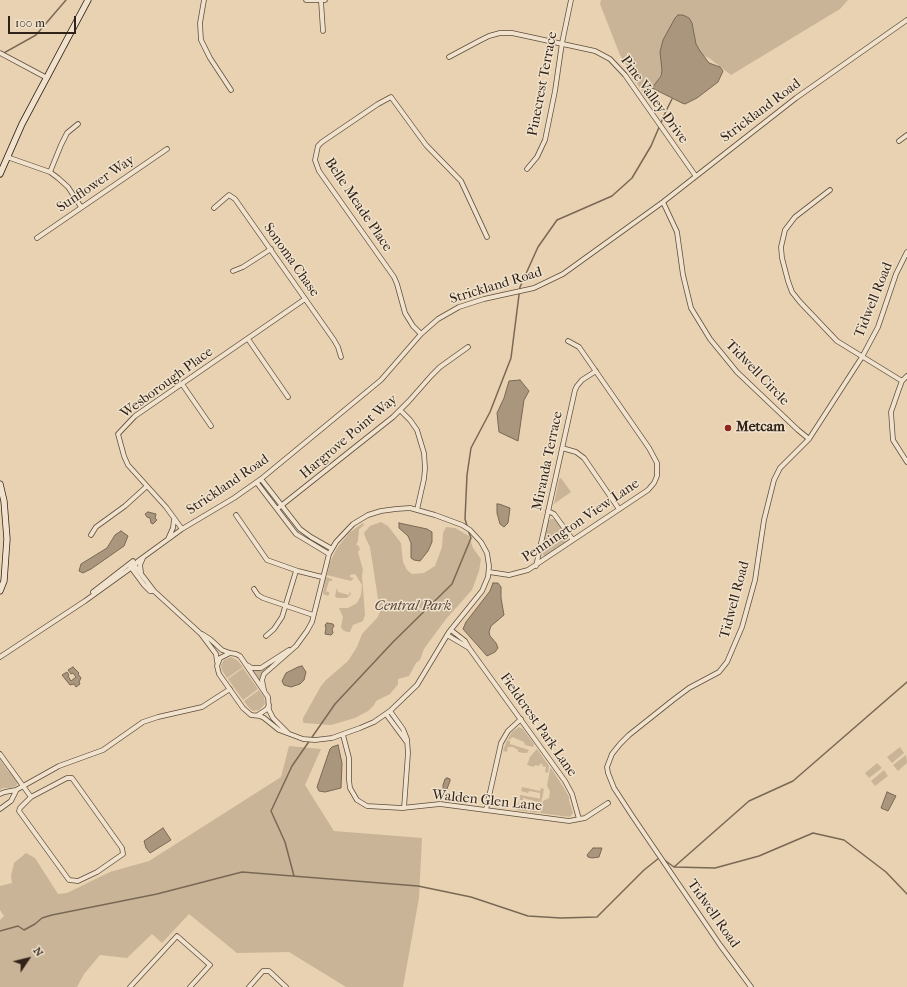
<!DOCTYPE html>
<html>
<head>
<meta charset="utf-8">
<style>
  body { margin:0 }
  #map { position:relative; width:907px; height:987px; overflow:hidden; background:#e8d2b1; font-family:"IM FELL French Canon",serif }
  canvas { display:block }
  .north { position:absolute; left:8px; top:939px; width:40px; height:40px; -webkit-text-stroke:3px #f0e2cc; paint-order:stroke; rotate:55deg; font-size:11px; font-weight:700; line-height:16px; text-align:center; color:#302218 }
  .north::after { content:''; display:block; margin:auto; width:14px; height:18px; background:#302218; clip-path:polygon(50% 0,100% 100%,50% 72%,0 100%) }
  .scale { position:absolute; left:8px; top:16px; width:68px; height:18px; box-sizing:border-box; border:2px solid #302218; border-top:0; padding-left:5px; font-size:12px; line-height:14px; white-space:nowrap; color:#302218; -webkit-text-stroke:3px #f0e2cc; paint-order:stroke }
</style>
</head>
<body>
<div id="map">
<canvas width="907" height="987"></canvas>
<div class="north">N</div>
<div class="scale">100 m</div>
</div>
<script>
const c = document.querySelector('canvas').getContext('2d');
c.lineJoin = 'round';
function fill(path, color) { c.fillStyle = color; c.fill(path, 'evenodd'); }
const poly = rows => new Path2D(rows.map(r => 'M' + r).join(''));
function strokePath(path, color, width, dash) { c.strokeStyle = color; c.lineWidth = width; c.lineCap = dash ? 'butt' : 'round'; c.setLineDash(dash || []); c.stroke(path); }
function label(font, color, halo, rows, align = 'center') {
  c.font = font + ' "IM FELL French Canon",serif'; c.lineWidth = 3; c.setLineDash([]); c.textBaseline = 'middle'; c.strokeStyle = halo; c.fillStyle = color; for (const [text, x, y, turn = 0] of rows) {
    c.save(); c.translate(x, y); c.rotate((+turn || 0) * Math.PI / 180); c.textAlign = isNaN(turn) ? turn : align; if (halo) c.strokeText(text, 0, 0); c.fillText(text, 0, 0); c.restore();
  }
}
fill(poly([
  [601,0,848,0,840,9,731,75,709,58,687,49,666,67,646,98,620,55,600,4],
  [561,478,571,492,554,504,559,479],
  [551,519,555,519,569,538,569,541,546,557,543,555,542,551,548,521],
  [381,522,388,526,401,543,403,562,407,570,412,574,424,573,435,566,442,547,443,533,446,527,455,528,469,536,473,548,481,559,479,571,472,590,446,619,429,642,424,649,420,660,416,663,409,676,398,679,398,684,390,694,376,701,374,705,368,711,355,718,331,725,304,723,303,722,303,718,321,686,326,680,348,661,357,647,362,634,377,618,380,612,370,547,366,539,364,533,370,526],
  [363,523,364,525,359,529,358,541,356,545,358,545,360,549,358,552,363,570,362,575,365,615,363,621,353,625,350,632,347,632,343,630,341,627,343,617,339,608,348,608,357,603,361,595,362,585,355,574,350,575,350,577,354,578,351,581,327,575,330,562,337,548,349,533],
  [326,577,332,579,332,581,329,581,326,591,330,593,328,596,323,594],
  [337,588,338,592,349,595,350,591,351,594,347,598,337,598,335,596],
  [231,657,237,660,243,667,227,678,222,670,221,665,224,660],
  [243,668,258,689,243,700,228,679],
  [264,668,265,670,259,680,252,670,259,670],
  [259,690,264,697,265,704,259,710,253,711,249,708,244,701],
  [519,727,523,729,534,744,533,747,525,745,524,742,512,737,510,740,508,739,512,732],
  [507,740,510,741,510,744,529,750,527,753,524,753,518,752,518,750,513,747,508,747,507,752,503,751],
  [289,746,321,749,305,785,334,831,422,838,419,898,403,987,346,987,289,952,237,953,189,914,162,943,152,934,127,958,100,955,84,974,77,987,0,987,0,920,4,916,0,910,0,886,12,883,11,876,14,863,26,853,35,858,58,894,67,893,110,872,149,861,281,777],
  [900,747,904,753,892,763,887,757],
  [537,749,549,766,548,773,545,772,546,767,542,766,543,764,540,764,539,766,535,765,534,767,527,765,530,757],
  [906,755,907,763,898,771,893,765],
  [0,760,8,771,13,774,18,783,16,786,11,788,3,788,0,790],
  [877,763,882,768,869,778,865,773],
  [551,768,564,788,569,797,569,800,573,813,570,817,540,813,543,801,549,798,550,791,547,786,550,769],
  [884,770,888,776,875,786,871,781],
  [522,787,540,791,541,788,544,789,542,799,540,798,540,793,529,791,528,793,521,791],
  [520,795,542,799,541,805,537,805,538,802,523,798,523,800,520,800],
  [518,803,529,808,537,808,538,806,540,806,539,813,517,810]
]), '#c9b497');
const water = poly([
  [678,15,683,15,689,18,692,23,696,44,700,51,709,63,720,67,723,71,718,82,697,98,685,104,682,103,652,88,661,76,662,70,660,52,663,40,675,18,678,15],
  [520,380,529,391,524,400,518,441,499,432,497,413,504,398,509,381,520,380],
  [497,504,499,504,510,508,508,523,504,527,500,524,497,513,497,504],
  [148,512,156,514,155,518,157,520,153,524,151,523,150,518,147,517,145,514,148,512],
  [399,523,427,529,432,532,432,542,428,551,420,561,414,560,411,558,411,543,408,536,399,528,399,523],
  [121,531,128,536,124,546,91,569,83,573,79,571,81,564,107,548,115,535,121,531],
  [493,583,498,583,501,587,501,598,504,615,491,626,489,632,490,636,496,643,498,648,495,652,487,656,463,629,466,622,490,591,493,583],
  [327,623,333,624,334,626,332,629,333,633,331,635,325,634,326,628,325,625,327,623],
  [302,666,306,672,304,680,300,684,291,687,284,685,282,681,286,673,298,667,302,666],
  [73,667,79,673,78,674,81,678,79,682,80,684,76,687,74,684,70,685,62,675,67,672,69,675,68,676,71,681,76,677,73,673,71,674,68,670,73,667],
  [338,745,342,763,341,788,325,792,319,791,317,787,330,749,332,747,338,745],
  [447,778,450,779,450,781,445,794,443,792,443,785,445,779,447,778],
  [887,792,896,796,888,811,881,808,887,792],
  [163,828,171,840,150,853,146,848,144,841,163,828],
  [593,848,602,848,599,857,592,858,588,857,587,855,593,848]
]);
fill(water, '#a9967d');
strokePath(water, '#796855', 1);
strokePath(poly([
  [0,55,36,35,66,0],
  [467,526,465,519,467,475,471,448,490,412,511,358,520,287,538,247,557,220,612,196,632,178,651,146,666,111,672,99],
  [663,859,674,867,715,868,759,856,813,833,844,840,886,872,907,894],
  [674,867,749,801,793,781,907,682],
  [294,876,285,842,271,811,292,766,335,704,393,642,452,584,471,538,468,530],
  [0,931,18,926,24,930,35,924,42,918,52,915,157,894,242,872,418,886,471,897,528,916,561,918,597,917,644,870,659,858]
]), '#796855', 1.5);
const street = poly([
  [204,0,200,23,201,40,210,58,231,90],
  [306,0,325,0],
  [321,1,323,31],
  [0,53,47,78],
  [449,57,479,41,489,36,500,33,512,33,595,51,610,59,625,75,695,175],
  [899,141,907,135],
  [7,157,50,172,58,178,68,187,81,207],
  [527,169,537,157,545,140,555,91,562,43,571,0],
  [50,172,61,145,67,133,78,124],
  [830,190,795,217,785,230,781,247,782,258,788,281,792,292,800,302,837,341,902,381],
  [663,202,677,232,683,275,691,308,710,339,737,372,798,430,809,439],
  [214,208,229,195,235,199,334,340,338,347,341,357],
  [37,238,167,149],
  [233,271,243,267,271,249],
  [421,334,413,326,405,313,397,284,394,277,319,171,315,160,318,146,322,142,378,104,391,97,426,145,461,181,487,237],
  [248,339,288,397],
  [907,376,902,381,899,389,891,412,893,440,907,462],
  [182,384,211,426],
  [400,410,410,420,417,430,424,453,425,468,424,479,417,510],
  [562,448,576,452,584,458,619,509],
  [261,479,300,529,311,537,332,549],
  [257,483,296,534,329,554],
  [277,509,393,417,409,401,431,376,440,367,468,347],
  [548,511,554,514,573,540],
  [236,515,267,560,298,571,322,577],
  [182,529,166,507,128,465,124,456,118,434,135,416,305,299],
  [91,535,96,527,125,506,147,486],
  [168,539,173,528,174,519],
  [132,562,154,591,201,634,216,654,217,662],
  [130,566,144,585,150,591,154,591],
  [536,566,575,390,577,386,582,380,596,371],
  [141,572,140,565,143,558],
  [489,572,509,575,528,570,648,490,654,483,657,476,657,463,649,448,579,347,568,341],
  [254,589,258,595,263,598,313,615],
  [93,592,133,561],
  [202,634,210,639,222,650,230,653],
  [447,635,469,648,465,641,451,630],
  [266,636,274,629,282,617,296,571],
  [469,648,565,781,572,794,579,819],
  [0,657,85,601,135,565,138,561,182,529,234,498,261,479,381,380,421,334,438,319,459,307,484,299,534,288,563,274,663,202,796,98,907,20],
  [247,665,252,668,261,668,289,650],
  [264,690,262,680,264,674,296,646,307,631,312,622,329,554,336,542,353,524,368,515,381,511,396,509,410,508,435,515,462,525,470,530,481,542,487,553,489,566,488,577,482,591,449,632,417,685,390,711,374,722,360,728,332,738,315,740,303,739,279,730,264,718,260,716,251,715,243,708,219,674,217,666,220,658,230,653,236,654,240,656,268,697,269,710,273,718,288,733],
  [390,711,403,729,407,739,408,753,404,808],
  [386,714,406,741],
  [258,715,267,709,269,705],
  [343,735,349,758,349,780,350,788,357,800,367,806,402,808,440,804,569,821,585,818,608,803],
  [0,754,31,797,20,808,19,811,69,880,78,881,97,872,123,854,122,848,72,778,67,778,31,797],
  [0,794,5,792,16,790,59,766,103,750,143,722,158,717,202,707,230,689],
  [0,809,11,801,16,791],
  [486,810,501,743,508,731,521,719],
  [130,987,177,936,210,965,190,987],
  [249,987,263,971,269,971,286,987],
  [751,987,720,945,633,817,614,788,608,773,607,767,612,754,620,744,629,735,673,700,689,688,719,672,727,662,742,627,755,580,764,520,774,480,780,468,809,439,862,357,878,327,896,274,907,252]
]);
const secondary = poly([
  [0,174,22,124,88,0],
  [0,484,4,501,7,539,4,581,0,591]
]);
strokePath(street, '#5e4e3e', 5.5);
strokePath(secondary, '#302218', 7);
strokePath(street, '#f0e2cc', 4);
strokePath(secondary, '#f0e2cc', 5.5);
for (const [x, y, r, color] of [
  [728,428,4,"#8f2418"]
]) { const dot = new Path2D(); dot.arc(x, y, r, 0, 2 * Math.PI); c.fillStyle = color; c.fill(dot); strokePath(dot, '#f0e2cc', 1.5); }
label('14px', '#302218', '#f0e2cc', [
  ["Pinecrest Terrace",543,84,-79],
  ["Pine Valley Drive",654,100,54],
  ["Strickland Road",761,111,-37],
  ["Sunflower Way",96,184,-34],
  ["Belle Meade Place",358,205,56],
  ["Sonoma Chase",291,260,55],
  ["Strickland Road",496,286,-17],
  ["Tidwell Road",874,300,-68],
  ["Tidwell Circle",757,373,46],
  ["Wesborough Place",167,383,-36],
  ["Hargrove Point Way",349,437,-40],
  ["Miranda Terrace",548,461,-78],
  ["Strickland Road",228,485,-34],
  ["Pennington View Lane",581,521,-34],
  ["Tidwell Road",735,600,-75],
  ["Fieldcrest Park Lane",538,725,55],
  ["Walden Glen Lane",487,801,6],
  ["Tidwell Road",713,914,55]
]);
label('bold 14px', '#302218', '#f0e2cc', [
  ["Metcam",736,428]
], 'left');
label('italic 14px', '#564638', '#f0e2cc', [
  ["Central Park",413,607]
]);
</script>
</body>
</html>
